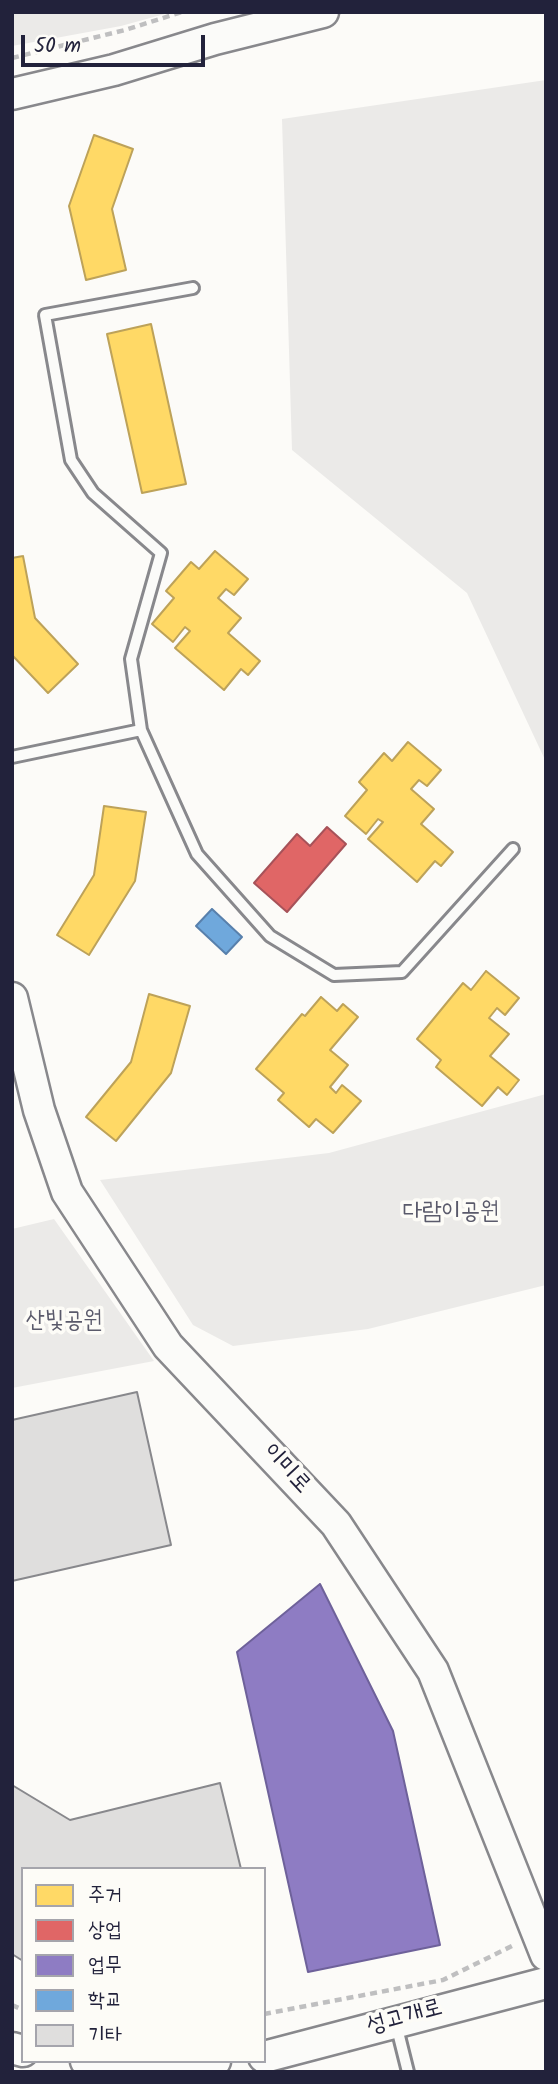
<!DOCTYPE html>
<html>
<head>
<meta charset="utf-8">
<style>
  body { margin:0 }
  #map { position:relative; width:558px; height:2084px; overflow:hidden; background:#fcfbf8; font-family:Kalam,"Poor Story",sans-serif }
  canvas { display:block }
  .frame { position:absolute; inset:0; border:14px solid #22223b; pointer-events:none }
  .legend { position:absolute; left:21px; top:1867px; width:245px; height:196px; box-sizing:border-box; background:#fdfcf7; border:2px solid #a5a5ac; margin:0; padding:9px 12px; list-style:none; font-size:21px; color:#22223b }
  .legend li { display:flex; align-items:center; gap:14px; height:35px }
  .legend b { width:35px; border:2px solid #a5a5ac }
  .scale { position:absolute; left:21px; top:35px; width:184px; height:32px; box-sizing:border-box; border:4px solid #22223b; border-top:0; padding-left:9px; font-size:21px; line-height:24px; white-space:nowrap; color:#22223b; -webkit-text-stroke:5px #fdfcf7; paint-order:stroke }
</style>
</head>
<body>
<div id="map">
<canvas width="558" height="2084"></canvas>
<div class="frame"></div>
<ul class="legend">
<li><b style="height:19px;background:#ffd966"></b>주거</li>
<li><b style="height:19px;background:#e06666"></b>상업</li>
<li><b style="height:19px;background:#8e7cc3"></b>업무</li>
<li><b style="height:19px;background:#6fa8dc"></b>학교</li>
<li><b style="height:19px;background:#dfdedd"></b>기타</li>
</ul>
<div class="scale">50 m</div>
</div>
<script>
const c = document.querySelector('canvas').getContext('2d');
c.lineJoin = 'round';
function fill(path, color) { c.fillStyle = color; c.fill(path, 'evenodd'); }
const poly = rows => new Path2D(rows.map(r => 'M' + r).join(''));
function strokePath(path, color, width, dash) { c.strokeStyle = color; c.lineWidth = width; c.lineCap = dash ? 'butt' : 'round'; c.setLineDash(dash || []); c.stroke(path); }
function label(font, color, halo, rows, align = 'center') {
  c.font = font + ' Kalam,"Poor Story",sans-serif'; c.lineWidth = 7; c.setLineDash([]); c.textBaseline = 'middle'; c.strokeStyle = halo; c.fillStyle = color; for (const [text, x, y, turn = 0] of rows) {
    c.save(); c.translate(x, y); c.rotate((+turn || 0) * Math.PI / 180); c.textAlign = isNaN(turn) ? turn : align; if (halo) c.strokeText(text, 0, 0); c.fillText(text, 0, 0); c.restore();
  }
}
fill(poly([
  [12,12,172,12,121,26,12,46],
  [546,80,546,762,467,593,292,450,282,119],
  [546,1094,546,1285,368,1329,233,1346,193,1325,100,1180,329,1153],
  [54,1219,154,1361,12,1388,12,1229]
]), '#ebeae8');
const homes = poly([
  [94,135,133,149,112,209,126,270,86,280,69,206,94,135],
  [151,324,186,484,142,493,107,334,151,324],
  [215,551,248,579,234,595,226,589,218,598,241,618,228,633,260,661,248,675,241,669,224,690,175,648,190,631,185,627,173,642,152,624,174,598,166,591,191,562,199,569,215,551],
  [23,556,35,618,78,664,48,693,12,655,12,558,23,556],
  [408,742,441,770,427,786,419,780,411,789,434,809,421,824,453,852,441,866,435,861,417,882,368,839,383,822,378,819,366,834,345,816,367,790,359,782,384,753,392,761,408,742],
  [104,806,146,812,135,881,89,955,57,935,94,875,104,806],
  [486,971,519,998,505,1015,497,1008,489,1018,509,1034,490,1056,519,1080,507,1095,498,1087,482,1106,436,1067,441,1060,417,1039,463,983,471,990,486,971],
  [149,994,190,1006,171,1073,116,1141,86,1117,131,1062,149,994],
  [321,997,337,1011,343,1004,358,1017,330,1050,348,1065,330,1087,336,1093,342,1085,361,1101,333,1133,316,1119,309,1127,278,1100,284,1093,256,1069,302,1014,305,1016,321,997]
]);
fill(homes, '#ffd966');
strokePath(homes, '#bda259', 2);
const shops = poly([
  [327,827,346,844,287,912,254,883,297,834,310,846,327,827]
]);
fill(shops, '#e06666');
strokePath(shops, '#a75259', 2);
const offices = poly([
  [320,1584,393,1731,440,1945,308,1972,237,1652,320,1584]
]);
fill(offices, '#8e7cc3');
strokePath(offices, '#6e619a', 2);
const schools = poly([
  [212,909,242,937,226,954,196,926,212,909]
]);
fill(schools, '#6fa8dc');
strokePath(schools, '#5880ac', 2);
const building = poly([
  [137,1392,171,1545,12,1581,12,1420,137,1392],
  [220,1783,241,1869,23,1869,23,1961,12,1954,12,1785,70,1820,220,1783]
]);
fill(building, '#dfdedd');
strokePath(building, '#88888c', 2);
const lane = poly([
  [141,730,131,659,161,553,93,493,71,460,45,315,193,288],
  [12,757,141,730,197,854,270,936,334,975,402,972,513,849],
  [396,2024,408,2072]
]);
const secondary = poly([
  [12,94,114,70,215,39,323,12],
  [12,998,39,1110,67,1192,168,1346,336,1524,433,1671,546,1955],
  [12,2048,23,2051],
  [264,2057,546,1983],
  [86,2061,158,2066,215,2061]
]);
strokePath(lane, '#88888c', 16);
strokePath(secondary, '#88888c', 35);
strokePath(poly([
  [12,58,125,30,182,12],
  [12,2005,23,2010],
  [264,2014,443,1980,514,1945]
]), '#bfbfc0', 4.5, [7, 5]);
strokePath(lane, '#fbfbf9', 10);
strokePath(secondary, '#fbfbf9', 30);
label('24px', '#5a5a6b', '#fdfcf7', [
  ["다람이공원",451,1214],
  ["산빛공원",64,1323]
]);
label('24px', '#22223b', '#fdfcf7', [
  ["이미로",285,1470,47],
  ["성고개로",405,2019,-15]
]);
</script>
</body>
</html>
